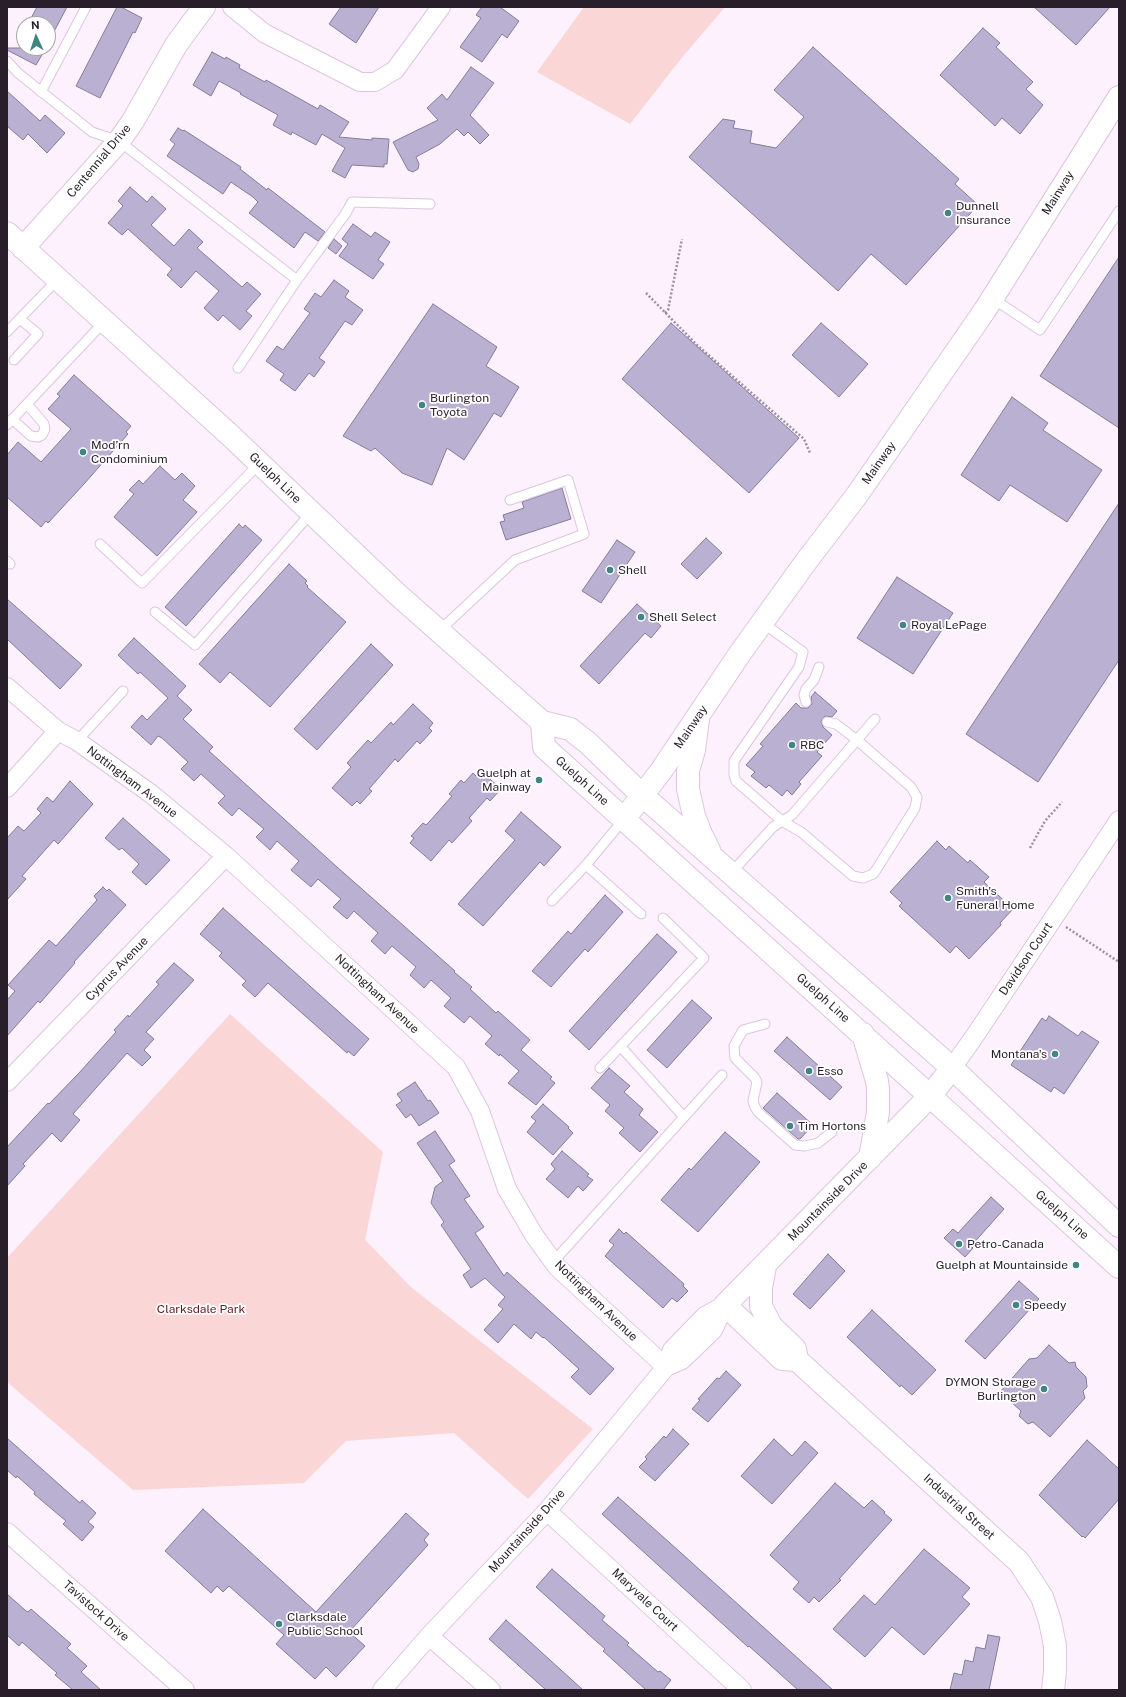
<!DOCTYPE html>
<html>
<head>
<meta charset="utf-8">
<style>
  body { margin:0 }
  #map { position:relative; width:1126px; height:1697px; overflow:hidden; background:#fcf1fd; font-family:"Public Sans",sans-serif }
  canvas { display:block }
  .frame { position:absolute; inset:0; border:8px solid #291f2a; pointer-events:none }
  .north { position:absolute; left:16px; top:16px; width:40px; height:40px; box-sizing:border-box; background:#fff; border:1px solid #a9a5aa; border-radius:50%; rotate:357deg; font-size:11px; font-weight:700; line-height:16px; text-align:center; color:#291f2a }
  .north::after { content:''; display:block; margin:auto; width:14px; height:18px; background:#3f8682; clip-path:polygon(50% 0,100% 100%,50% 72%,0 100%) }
</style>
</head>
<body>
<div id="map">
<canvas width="1126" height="1697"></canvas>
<div class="frame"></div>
<div class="north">N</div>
</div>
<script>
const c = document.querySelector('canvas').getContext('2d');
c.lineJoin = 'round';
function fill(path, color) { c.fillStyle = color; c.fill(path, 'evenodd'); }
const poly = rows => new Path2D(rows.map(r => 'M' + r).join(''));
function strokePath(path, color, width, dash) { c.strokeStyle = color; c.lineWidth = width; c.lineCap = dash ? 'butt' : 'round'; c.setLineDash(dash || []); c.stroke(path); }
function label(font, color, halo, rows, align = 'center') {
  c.font = font + ' "Public Sans",sans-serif'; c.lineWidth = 3.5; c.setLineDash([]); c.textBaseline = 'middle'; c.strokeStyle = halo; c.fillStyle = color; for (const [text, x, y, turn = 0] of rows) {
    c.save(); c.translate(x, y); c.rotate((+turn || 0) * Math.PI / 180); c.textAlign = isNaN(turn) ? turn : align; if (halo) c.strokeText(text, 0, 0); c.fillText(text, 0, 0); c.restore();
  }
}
fill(poly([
  [584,7,725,7,680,60,630,124,537,72],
  [230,1014,383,1152,365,1240,412,1288,593,1429,528,1499,454,1433,346,1441,304,1483,133,1490,7,1382,7,1258]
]), '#fad6d6');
const building = poly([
  [37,7,67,7,48,43,48,24,28,24,37,7],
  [117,7,121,7,142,18,135,33,133,32,100,98,76,86,117,7],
  [341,7,379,7,356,43,329,24,341,7],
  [482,7,500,7,519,21,507,38,502,34,482,62,460,47,481,18,476,15,482,7],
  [1034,7,1110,7,1076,45,1034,7],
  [983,28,1000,43,996,47,1033,82,1026,89,1043,105,1020,134,1002,118,995,126,940,75,983,28],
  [813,47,959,179,955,184,978,205,906,285,871,254,838,291,689,157,723,119,735,121,733,128,752,131,750,143,776,148,804,117,774,90,813,47],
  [7,48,46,48,36,65,7,50,7,48],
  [212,52,225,59,226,57,240,65,239,68,265,82,266,80,318,109,320,105,349,122,339,137,372,140,372,138,389,139,387,164,384,164,384,167,352,165,345,178,332,171,345,148,322,134,316,145,292,132,291,135,273,125,278,115,240,94,241,93,219,81,211,96,193,85,212,52],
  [471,67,494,83,470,115,489,135,480,144,468,132,464,136,457,129,440,144,416,157,419,164,418,169,413,172,408,170,393,142,438,120,427,108,442,94,447,100,471,67],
  [7,91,40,121,45,115,65,133,47,153,28,134,23,140,7,126,7,91],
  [178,128,183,131,184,130,241,167,240,169,267,190,268,188,325,232,318,241,305,232,294,248,249,213,258,202,253,197,231,182,223,194,167,156,175,144,170,140,178,128],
  [130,187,147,202,152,196,166,209,151,225,174,246,189,229,203,242,197,248,242,287,247,282,261,294,246,311,252,316,240,330,223,315,218,321,204,308,219,291,196,271,181,288,167,275,172,269,128,229,122,235,108,223,123,206,118,201,130,187],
  [353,224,371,237,375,232,390,242,378,260,384,264,373,279,339,256,348,244,342,239,353,224],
  [334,239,342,246,336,254,328,248,334,239],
  [1119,257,1119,428,1040,376,1119,257],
  [334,280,349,291,345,297,363,310,352,325,345,321,319,358,325,362,314,377,309,373,295,391,280,380,284,374,266,361,277,346,283,350,310,313,304,309,315,293,321,297,334,280],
  [433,304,497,347,486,366,519,387,501,417,494,413,464,460,447,448,432,485,402,473,375,448,371,451,343,436,433,304],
  [671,323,799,438,749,493,622,379,671,323],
  [821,323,868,364,839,397,792,355,821,323],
  [74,375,131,426,126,432,128,434,84,484,48,523,46,521,41,527,7,497,7,455,18,442,41,462,71,429,48,409,60,396,57,394,74,375],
  [1012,397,1048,423,1043,430,1102,470,1067,522,1010,485,999,501,961,475,1012,397],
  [160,466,175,480,182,473,195,486,183,500,197,512,157,556,114,517,134,494,129,490,139,480,143,484,160,466],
  [562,488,571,519,506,540,500,522,505,521,503,515,524,508,522,502,562,488],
  [1119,503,1119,660,1038,782,966,734,1119,503],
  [239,524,243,528,245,525,262,540,186,626,165,607,239,524],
  [706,538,722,553,697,579,681,564,706,538],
  [617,540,635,552,601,603,582,591,617,540],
  [289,564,307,581,305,583,308,586,307,587,346,622,270,707,230,672,220,683,199,664,289,564],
  [897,577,953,613,913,674,857,638,897,577],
  [7,599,82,665,60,689,7,639,7,599],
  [637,604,661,626,651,638,645,633,599,684,580,666,637,604],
  [134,638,186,686,177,696,192,710,183,719,213,747,209,751,337,867,455,971,454,972,472,987,470,989,496,1013,498,1011,530,1040,521,1050,552,1077,550,1079,555,1083,536,1105,508,1083,519,1071,500,1054,499,1056,485,1044,492,1036,470,1016,464,1023,444,1006,451,998,431,980,424,988,410,975,416,967,392,946,385,954,371,941,378,933,354,911,347,919,333,907,341,899,318,879,311,887,291,870,299,861,277,841,270,850,256,837,264,829,239,808,232,816,218,803,225,796,201,774,194,781,181,769,188,762,162,738,158,736,151,745,131,727,142,715,147,720,168,698,140,672,138,674,118,655,134,638],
  [371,644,393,665,317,750,294,729,371,644],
  [815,692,837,711,832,717,825,716,821,721,823,727,832,735,817,752,822,756,799,782,801,784,792,795,787,790,782,796,769,785,766,788,751,776,755,772,746,765,763,746,760,744,796,703,801,708,808,708,812,704,811,697,815,692],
  [413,704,433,723,429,728,432,731,420,744,417,741,398,762,395,759,369,789,372,791,360,804,357,801,352,806,332,788,351,767,347,763,368,740,371,743,391,722,393,725,413,704],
  [481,771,501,789,490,801,487,798,469,818,472,821,452,843,449,840,431,861,410,843,414,838,411,836,423,823,426,825,430,821,452,796,449,794,461,780,464,783,473,773,476,776,481,771],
  [70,781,93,804,58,844,54,840,22,876,26,879,7,900,7,838,18,826,24,831,41,813,37,809,47,797,53,802,70,781],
  [521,812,561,847,544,866,540,862,483,926,458,904,515,840,505,831,521,812],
  [123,818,170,860,146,885,132,872,139,864,122,848,119,850,105,838,123,818],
  [937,841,946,850,949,846,968,863,970,860,989,877,984,882,1013,909,1000,923,1001,925,969,959,956,946,950,953,899,906,902,903,890,892,937,841],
  [103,887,107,891,109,889,126,905,74,962,75,963,40,1003,38,1001,7,1036,7,1000,15,991,8,985,49,940,56,946,97,900,94,896,103,887],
  [605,895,623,912,588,952,585,949,551,987,532,971,568,931,571,934,605,895],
  [223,908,369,1039,354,1056,348,1051,347,1053,268,983,255,997,242,985,246,981,219,956,222,953,200,934,223,908],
  [657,934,677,952,589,1050,569,1031,657,934],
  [174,963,194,980,146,1032,154,1039,144,1050,151,1057,142,1066,127,1053,73,1114,80,1120,61,1142,52,1133,23,1164,25,1166,7,1186,7,1147,48,1103,49,1104,79,1073,116,1032,114,1030,128,1015,129,1017,159,984,156,982,174,963],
  [692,1000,712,1018,667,1068,647,1050,692,1000],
  [1049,1016,1078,1036,1082,1031,1099,1042,1064,1094,1054,1087,1051,1092,1011,1065,1042,1018,1046,1021,1049,1016],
  [787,1037,842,1087,830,1100,774,1051,787,1037],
  [609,1068,630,1086,624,1092,643,1109,639,1115,658,1132,640,1152,619,1133,624,1128,605,1111,610,1105,591,1088,609,1068],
  [415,1082,428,1101,430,1100,439,1113,419,1126,411,1114,406,1118,396,1105,402,1101,397,1094,415,1082],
  [777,1093,813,1125,800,1139,798,1139,763,1108,777,1093],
  [543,1104,569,1127,568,1128,573,1133,553,1155,527,1132,536,1121,531,1117,543,1104],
  [435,1131,455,1161,449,1165,470,1196,464,1199,484,1227,475,1233,504,1276,507,1272,614,1369,590,1395,571,1377,579,1369,544,1337,543,1338,536,1332,531,1339,514,1324,498,1343,484,1330,503,1309,498,1305,505,1297,485,1278,471,1288,463,1275,471,1269,441,1225,444,1222,431,1203,435,1187,443,1181,417,1143,435,1131],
  [725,1132,760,1162,698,1232,661,1200,689,1168,691,1170,725,1132],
  [562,1151,589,1174,587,1176,593,1180,583,1191,578,1186,568,1198,546,1179,555,1169,551,1164,562,1151],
  [991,1197,1004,1209,971,1246,973,1248,965,1257,944,1238,953,1229,958,1233,991,1197],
  [619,1229,624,1234,626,1232,684,1284,683,1286,688,1291,677,1302,672,1298,663,1308,605,1256,614,1245,609,1241,619,1229],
  [828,1254,845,1271,810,1309,793,1294,828,1254],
  [1019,1281,1039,1299,985,1359,965,1341,1019,1281],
  [872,1310,936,1370,912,1395,901,1385,900,1387,847,1337,872,1310],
  [1049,1345,1069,1363,1075,1362,1076,1367,1086,1377,1087,1387,1083,1391,1085,1398,1050,1437,1033,1422,1028,1424,1019,1416,1021,1411,1000,1392,1029,1359,1037,1358,1049,1345],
  [726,1371,741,1385,708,1422,692,1409,700,1400,698,1399,717,1378,719,1379,726,1371],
  [673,1429,689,1444,655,1481,639,1467,647,1459,645,1457,664,1436,666,1438,673,1429],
  [7,1438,80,1503,82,1500,96,1513,88,1522,94,1527,82,1541,63,1524,66,1521,34,1494,35,1492,17,1476,16,1478,7,1470,7,1438],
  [774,1439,792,1456,805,1441,818,1453,772,1504,741,1476,774,1439],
  [1087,1440,1119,1469,1119,1499,1085,1538,1083,1536,1082,1537,1039,1495,1087,1440],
  [835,1483,864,1508,872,1500,885,1512,884,1513,892,1520,839,1579,841,1580,819,1602,814,1597,809,1603,793,1589,799,1582,770,1555,835,1483],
  [618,1497,670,1543,833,1690,798,1690,749,1646,748,1647,602,1514,618,1497],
  [203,1509,316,1612,406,1513,429,1534,424,1540,428,1545,349,1632,365,1646,336,1677,326,1667,315,1679,276,1644,284,1635,229,1586,223,1592,217,1586,211,1593,165,1551,203,1509],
  [924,1549,970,1588,962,1597,970,1604,924,1655,892,1627,865,1657,833,1629,864,1595,875,1605,924,1549],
  [552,1569,605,1616,602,1620,629,1643,627,1645,658,1672,660,1671,671,1680,663,1690,646,1690,603,1651,605,1649,536,1587,552,1569],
  [7,1594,26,1611,28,1612,31,1609,71,1644,67,1648,87,1666,81,1672,101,1690,73,1690,55,1675,57,1673,22,1642,19,1646,7,1635,7,1594],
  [506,1620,583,1690,546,1690,489,1639,506,1620],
  [988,1635,1000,1637,989,1690,950,1690,954,1673,962,1675,965,1660,973,1662,976,1647,985,1649,988,1635]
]);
fill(building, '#b9b0d2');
strokePath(building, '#847c9b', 1);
const lane = poly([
  [7,61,18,73,92,132,119,141,297,280],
  [41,92,86,7],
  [992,298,1040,330,1119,211],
  [7,332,58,279],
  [14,360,38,334,20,319],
  [238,368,297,280,346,213,352,202,430,204],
  [12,419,31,436,38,437,42,435,45,429,44,424,27,404],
  [7,425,104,322],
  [100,544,142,583,260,463],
  [7,561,10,564],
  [155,612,195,645,311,513],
  [763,623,803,652,799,667,734,761,734,775,736,781,782,821,801,832,853,876,863,878,873,874,876,870,915,808,917,797,911,787,857,740,836,724,827,722],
  [439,631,515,560,584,534,568,480,510,500],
  [806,702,804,695,806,689,814,680,819,667],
  [77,741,123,691],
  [586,865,641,914],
  [731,873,773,827,792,815,875,719],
  [552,901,586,865,624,819],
  [765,1024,743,1030,734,1046,735,1058,755,1078,757,1082,753,1101,755,1107,758,1112,795,1145,805,1146,818,1143,832,1132],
  [621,1047,684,1117],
  [600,1068,704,958,663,918],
  [554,1261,722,1075]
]);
const street = poly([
  [232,7,264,33,360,82,375,82,395,70,441,7],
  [7,687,58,731,77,741,150,793,226,856,456,1067,480,1111,507,1189,534,1235,557,1267,666,1367],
  [7,788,58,731],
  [952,1068,974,1037,1119,820],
  [7,1082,226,856],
  [666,1367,682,1360,713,1330,725,1305],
  [547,1511,742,1690],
  [7,1532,185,1690],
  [429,1636,491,1690],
  [382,1690,429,1636,547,1511,666,1367,672,1350,705,1316,725,1305]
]);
const secondary = poly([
  [7,233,232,437,397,594,542,722,570,729,588,743,643,796,952,1068,1119,1226],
  [23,248,119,141,133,121,176,45,204,7],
  [698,719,694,750,688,771,688,789,694,816,701,834,709,850],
  [542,722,544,747,1119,1267],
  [624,819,661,771,741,652,805,563,857,495,985,310,1119,97],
  [863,1034,877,1081,878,1089,878,1112,870,1158],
  [952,1068,930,1096,725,1305,782,1359,797,1360,1019,1562,1042,1597,1050,1621,1055,1646,1055,1671,1053,1690],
  [765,1266,761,1288,761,1306,771,1326,795,1349,797,1360]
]);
strokePath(lane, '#dec4e0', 11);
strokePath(street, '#dec4e0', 20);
strokePath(secondary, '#dec4e0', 24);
strokePath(poly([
  [646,293,697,345,804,439,810,453],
  [665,313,668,310,682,239],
  [1030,848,1045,821,1062,802],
  [1066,927,1119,962]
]), '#9b919c', 2.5, [2, 2]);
strokePath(lane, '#fff', 9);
strokePath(street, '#fff', 18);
strokePath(secondary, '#fff', 22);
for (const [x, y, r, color] of [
  [948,213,4,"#3f8682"],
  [422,405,4,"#3f8682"],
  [83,452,4,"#3f8682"],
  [610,570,4,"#3f8682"],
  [641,617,4,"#3f8682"],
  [903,625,4,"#3f8682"],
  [792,745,4,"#3f8682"],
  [539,780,4,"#3f8682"],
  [948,898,4,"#3f8682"],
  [1055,1054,4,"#3f8682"],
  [809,1071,4,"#3f8682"],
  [790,1126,4,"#3f8682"],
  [959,1244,4,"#3f8682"],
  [1076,1265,4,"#3f8682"],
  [1016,1305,4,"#3f8682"],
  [1044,1389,4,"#3f8682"],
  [279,1624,4,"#3f8682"]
]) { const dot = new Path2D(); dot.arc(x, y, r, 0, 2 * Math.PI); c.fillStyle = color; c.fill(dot); strokePath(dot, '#fff', 1.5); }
label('12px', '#291f2a', '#fff', [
  ["Centennial Drive",99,161,-50],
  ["Mainway",1058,193,-58],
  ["Mainway",879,463,-55],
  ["Guelph Line",275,478,44],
  ["Mainway",691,727,-56],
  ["Guelph Line",582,781,42],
  ["Nottingham Avenue",132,782,37],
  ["Davidson Court",1026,959,-56],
  ["Cyprus Avenue",117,969,-46],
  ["Nottingham Avenue",377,994,43],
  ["Guelph Line",823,998,42],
  ["Mountainside Drive",828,1201,-45],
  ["Guelph Line",1062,1215,42],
  ["Nottingham Avenue",596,1301,44],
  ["Industrial Street",959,1507,42],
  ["Mountainside Drive",527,1531,-48],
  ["Maryvale Court",645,1600,43],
  ["Tavistock Drive",96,1611,42]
]);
label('12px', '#291f2a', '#fff', [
  ["Dunnell",956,206],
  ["Insurance",956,220],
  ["Burlington",430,398],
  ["Toyota",430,412],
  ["Mod’rn",91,445],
  ["Condominium",91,459],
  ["Shell",618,570],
  ["Shell Select",649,617],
  ["Royal LePage",911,625],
  ["RBC",800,745],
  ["Guelph at",531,773,"right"],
  ["Mainway",531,787,"right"],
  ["Smith's",956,891],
  ["Funeral Home",956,905],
  ["Montana's",1047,1054,"right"],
  ["Esso",817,1071],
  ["Tim Hortons",798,1126],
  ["Petro-Canada",967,1244],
  ["Guelph at Mountainside",1068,1265,"right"],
  ["Speedy",1024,1305],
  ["DYMON Storage",1036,1382,"right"],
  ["Burlington",1036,1396,"right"],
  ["Clarksdale",287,1617],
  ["Public School",287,1631]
], 'left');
label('12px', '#622127', '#fff', [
  ["Clarksdale Park",201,1309]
]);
</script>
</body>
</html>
